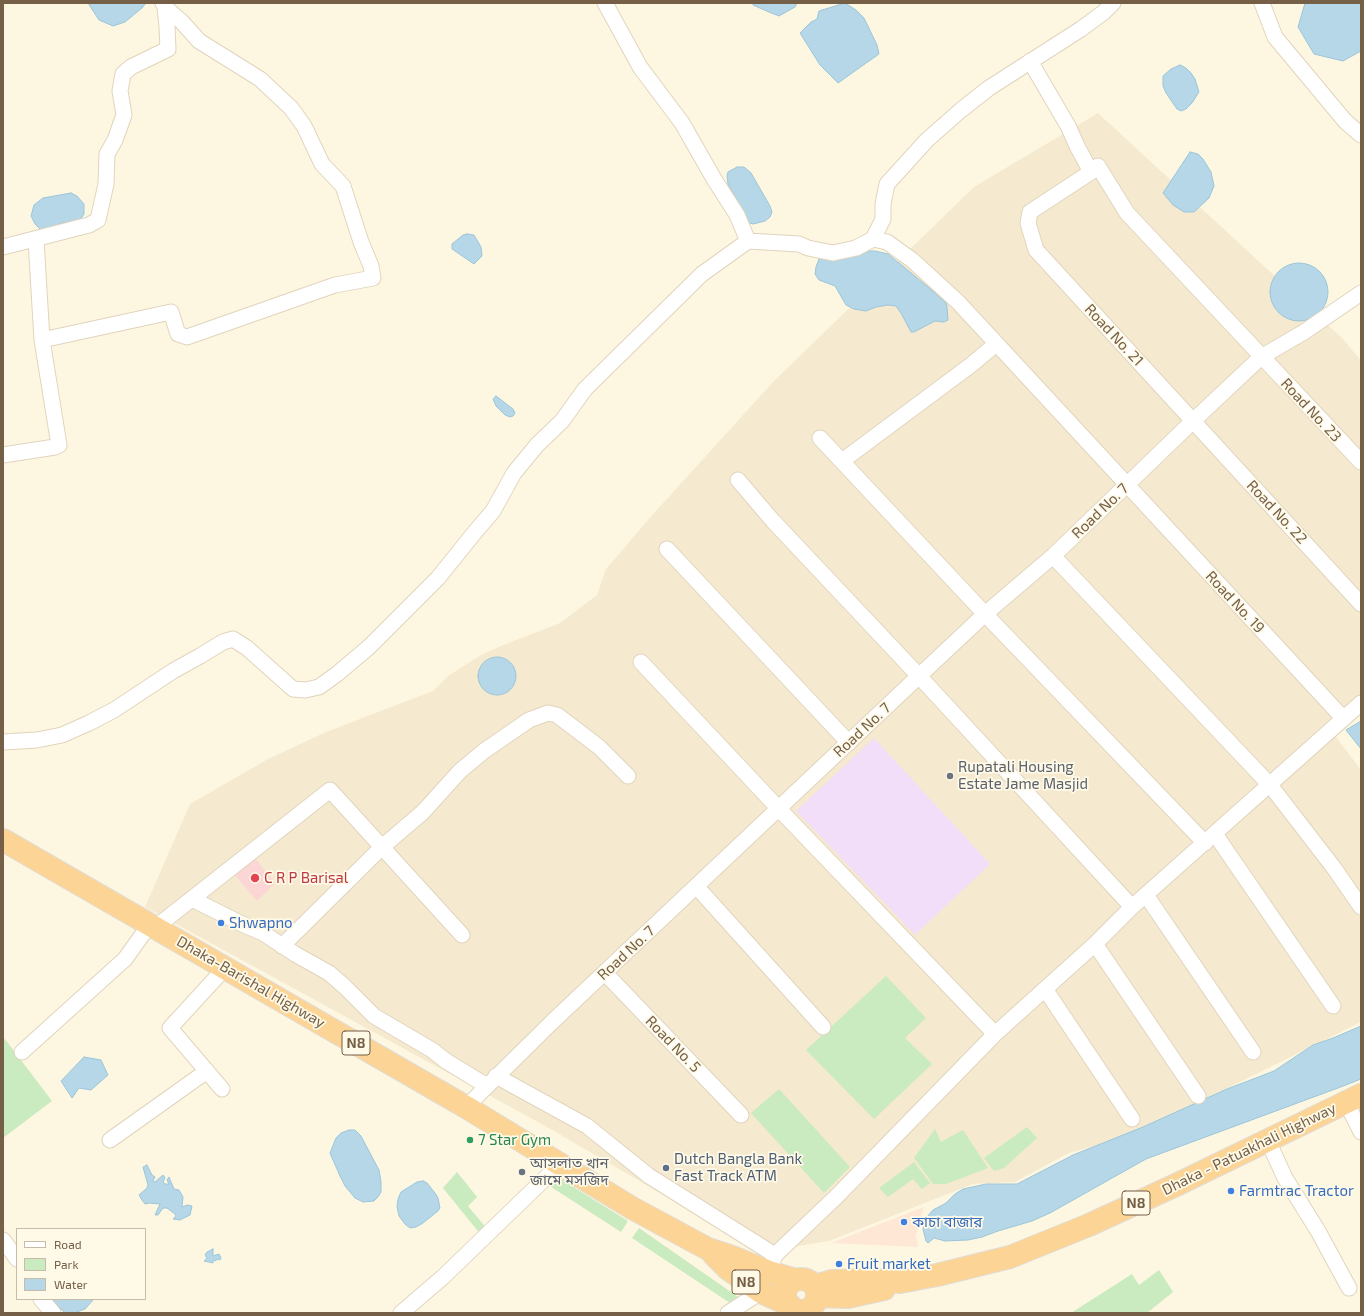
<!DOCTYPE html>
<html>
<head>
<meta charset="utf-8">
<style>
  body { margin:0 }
  #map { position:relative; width:1364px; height:1316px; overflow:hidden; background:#fdf7e1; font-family:"Exo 2",sans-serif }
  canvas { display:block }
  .frame { position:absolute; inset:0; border:4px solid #755f47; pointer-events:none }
  .legend { position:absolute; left:16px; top:1228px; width:130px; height:72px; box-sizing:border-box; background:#fffae8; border:1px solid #c8bca8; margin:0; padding:5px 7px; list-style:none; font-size:12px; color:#755f47 }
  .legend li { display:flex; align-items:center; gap:8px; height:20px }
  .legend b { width:20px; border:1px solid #c8bca8 }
</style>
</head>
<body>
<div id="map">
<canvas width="1364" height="1316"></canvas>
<div class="frame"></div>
<ul class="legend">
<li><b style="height:5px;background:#fff"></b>Road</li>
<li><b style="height:11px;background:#caeabf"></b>Park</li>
<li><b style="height:11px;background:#b5d7e7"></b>Water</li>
</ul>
</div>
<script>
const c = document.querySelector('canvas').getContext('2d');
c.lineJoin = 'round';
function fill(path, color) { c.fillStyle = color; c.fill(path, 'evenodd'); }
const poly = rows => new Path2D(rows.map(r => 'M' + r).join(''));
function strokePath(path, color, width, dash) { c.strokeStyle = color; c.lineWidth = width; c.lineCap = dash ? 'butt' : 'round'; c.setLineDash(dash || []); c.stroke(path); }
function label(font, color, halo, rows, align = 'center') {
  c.font = font + ' "Exo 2","Noto Sans Bengali",sans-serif'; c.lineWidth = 3.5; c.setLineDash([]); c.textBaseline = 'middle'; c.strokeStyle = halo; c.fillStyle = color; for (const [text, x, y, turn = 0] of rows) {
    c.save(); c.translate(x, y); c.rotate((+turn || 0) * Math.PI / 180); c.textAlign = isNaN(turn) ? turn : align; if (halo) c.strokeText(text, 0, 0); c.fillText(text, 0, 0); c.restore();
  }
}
fill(poly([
  [1098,113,1343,339,1361,361,1361,713,1352,719,1336,737,1361,770,1361,1022,1131,1136,1069,1153,1015,1182,973,1184,829,1241,761,1252,547,1127,145,907,190,804,268,759,326,732,433,691,448,676,481,655,501,646,560,623,597,595,606,569,655,512,773,382,974,187]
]), '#f5eacf');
fill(poly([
  [924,1207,916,1236,918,1247,831,1243]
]), '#fee7d4');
fill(poly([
  [874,738,990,864,915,935,796,811]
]), '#f3def9');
fill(poly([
  [254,857,275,883,257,901,234,874]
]), '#fbd6d4');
fill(poly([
  [886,976,926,1018,905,1038,932,1064,874,1119,806,1050],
  [5,1039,52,1101,3,1138,3,1040],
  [779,1089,850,1167,824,1193,751,1113],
  [1027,1127,1037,1138,1004,1168,994,1171,984,1158],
  [935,1129,941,1142,963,1130,988,1168,946,1184,933,1184,914,1158],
  [914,1162,930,1183,922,1189,913,1179,888,1197,879,1188],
  [457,1172,477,1197,468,1206,488,1230,481,1235,443,1188],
  [556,1176,628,1221,621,1232,548,1185],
  [639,1228,738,1297,733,1305,632,1238],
  [1159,1270,1173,1292,1147,1313,1071,1313,1132,1274,1139,1285]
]), '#caeabf');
const water = poly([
  [88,3,146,3,142,8,125,22,113,26,99,20,88,3],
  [753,3,797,3,795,7,779,16,769,12,753,5,753,3],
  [845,3,856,10,864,18,877,45,879,54,838,83,820,65,800,33,811,22,817,19,819,11,845,3],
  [1305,3,1361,3,1361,51,1343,61,1314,54,1298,27,1305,3],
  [1180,65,1186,68,1191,73,1195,79,1199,92,1192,103,1186,109,1181,111,1177,109,1166,93,1163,86,1163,76,1171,69,1180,65],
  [1190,152,1198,154,1203,159,1211,172,1214,186,1209,198,1194,212,1184,212,1173,205,1163,193,1190,152],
  [737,167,744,167,751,173,770,206,772,212,770,217,765,221,753,224,747,222,728,184,727,176,728,172,737,167],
  [71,193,77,196,84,204,84,214,80,220,71,222,62,223,43,231,40,229,35,224,31,216,34,205,43,198,71,193],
  [467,234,474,235,481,247,482,256,474,264,452,249,452,244,463,235,467,234],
  [865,251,875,251,888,254,934,292,946,303,947,307,948,320,944,322,935,321,914,332,911,332,901,313,896,306,888,305,876,307,866,311,854,309,846,305,835,286,819,280,815,274,816,267,819,259,825,256,865,251],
  '1270 292a29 29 0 1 1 58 0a29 29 0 1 1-58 0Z',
  [496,396,513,409,515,413,513,416,510,417,505,415,496,406,493,399,496,396],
  '478 676a19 19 0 1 1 38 0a19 19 0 1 1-38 0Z',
  [1361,721,1361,749,1346,730,1361,721],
  [1361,1026,1361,1079,1338,1088,1146,1159,1050,1213,1032,1221,998,1231,982,1237,968,1240,945,1241,934,1238,928,1243,926,1241,923,1229,926,1218,933,1210,946,1203,955,1194,963,1189,986,1184,1017,1184,1073,1155,1143,1127,1227,1089,1274,1071,1313,1045,1333,1038,1361,1026],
  [84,1057,101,1060,108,1075,91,1090,79,1088,72,1098,61,1081,84,1057],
  [349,1130,355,1130,361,1136,379,1170,381,1182,381,1192,378,1197,374,1201,363,1202,355,1198,345,1186,340,1176,330,1153,336,1138,341,1133,349,1130],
  [147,1165,152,1175,155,1177,153,1181,155,1182,163,1175,165,1178,163,1182,165,1184,169,1184,167,1180,169,1177,174,1189,179,1190,183,1197,182,1207,187,1205,192,1206,190,1215,180,1220,173,1219,176,1216,175,1214,167,1208,163,1208,158,1215,155,1215,160,1204,149,1203,145,1204,142,1200,139,1195,147,1188,148,1185,143,1167,147,1165],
  [423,1181,427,1183,435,1193,438,1198,440,1208,438,1211,423,1223,416,1227,410,1228,405,1224,399,1216,397,1207,398,1199,401,1192,417,1182,423,1181],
  [213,1249,213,1256,219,1254,221,1258,220,1260,218,1259,215,1261,213,1260,213,1263,204,1261,207,1258,205,1255,207,1252,213,1249],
  [51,1299,94,1299,85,1309,74,1313,65,1313,51,1299]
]);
fill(water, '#b5d7e7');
strokePath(water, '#9bc5d9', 1);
const minor = poly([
  [605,3,640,67,682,123,714,179,737,215,748,241],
  [1262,3,1275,37,1345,121,1361,135],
  [1030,61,1068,126,1078,148,1091,172,1030,212,1028,223,1036,250,1361,604],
  [1091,172,1098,166,1127,213,1361,462],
  [873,239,887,242,912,260,958,302,1343,718],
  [36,240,42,340,171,312,178,334,187,337,335,285,373,278,371,266,361,242,343,186,322,164,304,126,291,108,260,79,199,41,182,22,165,7,163,3],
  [3,247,89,225,98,220,106,184,107,154,115,140,124,115,120,91,123,74,131,67,168,49,167,27,165,7],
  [820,438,985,614,1205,843],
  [3,455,55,447,59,445,42,340],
  [842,461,971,365,996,344],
  [738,480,773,521,919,676,1132,907],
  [667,549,849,743],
  [1053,556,1270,785,1334,868,1361,907],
  [641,662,779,809,995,1034],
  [3,742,37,740,62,735,89,723,114,710,173,671,200,656,223,642,233,639,247,648,293,689,305,690,319,687,337,674,369,647,438,578,475,532,493,511,514,473,537,445,562,421,585,389,702,274,748,241,799,244,808,248,833,253,856,248,873,239,883,219,883,204,887,184,927,140,961,110,989,88,1081,29,1104,12,1113,3],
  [1215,834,1333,1006],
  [696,886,823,1027],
  [1146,895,1253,1052],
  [192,899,242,924,263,933,295,954,329,973,344,986,374,1016,432,1050,446,1061,487,1086],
  [156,927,330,790,462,935],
  [1095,944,1198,1096],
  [282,946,382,847,423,812,460,771,484,751,529,720,548,713,557,715,599,747,628,776],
  [605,973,741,1115],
  [1045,989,1132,1119],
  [22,1052,125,959,150,924],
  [496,1076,587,1126,649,1176,775,1255],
  [222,1089,170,1028,225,968],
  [1346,1102,1361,1132],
  [466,1107,551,1023,919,676,985,614,1053,556,1193,421,1261,357,1304,332,1361,293],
  [110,1140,207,1071],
  [1268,1141,1285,1178,1318,1231,1349,1288],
  [3,1240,17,1259],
  [769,1272,775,1255,837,1196,995,1034,1095,944,1132,907,1361,703],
  [41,1299,53,1313],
  [401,1313,443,1277,560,1164],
  [728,1313,761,1292]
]);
const trunk = poly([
  [3,840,466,1107,632,1208,708,1249,735,1258,769,1272,796,1280],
  [714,1255,728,1269,761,1292,790,1305],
  '785 1295a16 16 0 1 1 32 0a16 16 0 1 1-32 0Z',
  [815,1286,832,1281,872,1280,900,1282,937,1275,1010,1257,1089,1225,1178,1184,1361,1095],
  [817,1296,848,1297,884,1289]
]);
strokePath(minor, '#e1d4bd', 17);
strokePath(trunk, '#e1dcd7', 24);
strokePath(minor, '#fff', 15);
strokePath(trunk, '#fcd496', 22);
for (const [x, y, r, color] of [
  [950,776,4,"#6b7280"],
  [255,878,5,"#e0444e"],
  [221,923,4,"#3f7fe0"],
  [470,1140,4,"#2e9e5b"],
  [666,1168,4,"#5c6f8a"],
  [522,1172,4,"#6b7280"],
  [1231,1191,4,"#3f7fe0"],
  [904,1222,4,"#3f7fe0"],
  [839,1264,4,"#3f7fe0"]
]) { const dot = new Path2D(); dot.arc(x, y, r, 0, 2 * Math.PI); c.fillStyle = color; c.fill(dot); strokePath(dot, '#fffae8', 1.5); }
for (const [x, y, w] of [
  [356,1043,28],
  [1136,1203,28],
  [746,1282,28]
]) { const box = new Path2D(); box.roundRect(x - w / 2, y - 12, w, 24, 3); c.fillStyle = '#fffae8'; c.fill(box); strokePath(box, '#755f47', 1); }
label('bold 14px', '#755f47', null, [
  ["N8",356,1043],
  ["N8",1136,1203],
  ["N8",746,1282]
]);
label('15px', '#755f47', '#fffae8', [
  ["Road No. 21",1114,335,47],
  ["Road No. 23",1311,410,47],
  ["Road No. 7",1100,511,-44],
  ["Road No. 22",1277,512,47],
  ["Road No. 19",1235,602,47],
  ["Road No. 7",862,730,-43],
  ["Road No. 7",626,953,-43],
  ["Dhaka-Barishal Highway",251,982,30],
  ["Road No. 5",673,1044,46],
  ["Dhaka - Patuakhali Highway",1249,1149,-26]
]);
label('15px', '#5b616d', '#fffae8', [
  ["Rupatali Housing",958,767],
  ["Estate Jame Masjid",958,784],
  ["আসলাত খান",530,1163],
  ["জামে মসজিদ",530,1180]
], 'left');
label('15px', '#be3a42', '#fffae8', [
  ["C R P Barisal",264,878]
], 'left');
label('15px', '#366cbe', '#fffae8', [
  ["Shwapno",229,923],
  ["Farmtrac Tractor",1239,1191],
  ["কাচা বাজার",912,1222],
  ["Fruit market",847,1264]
], 'left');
label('15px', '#27864d', '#fffae8', [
  ["7 Star Gym",478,1140]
], 'left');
label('15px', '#4e5e75', '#fffae8', [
  ["Dutch Bangla Bank",674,1159],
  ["Fast Track ATM",674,1176]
], 'left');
</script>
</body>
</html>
